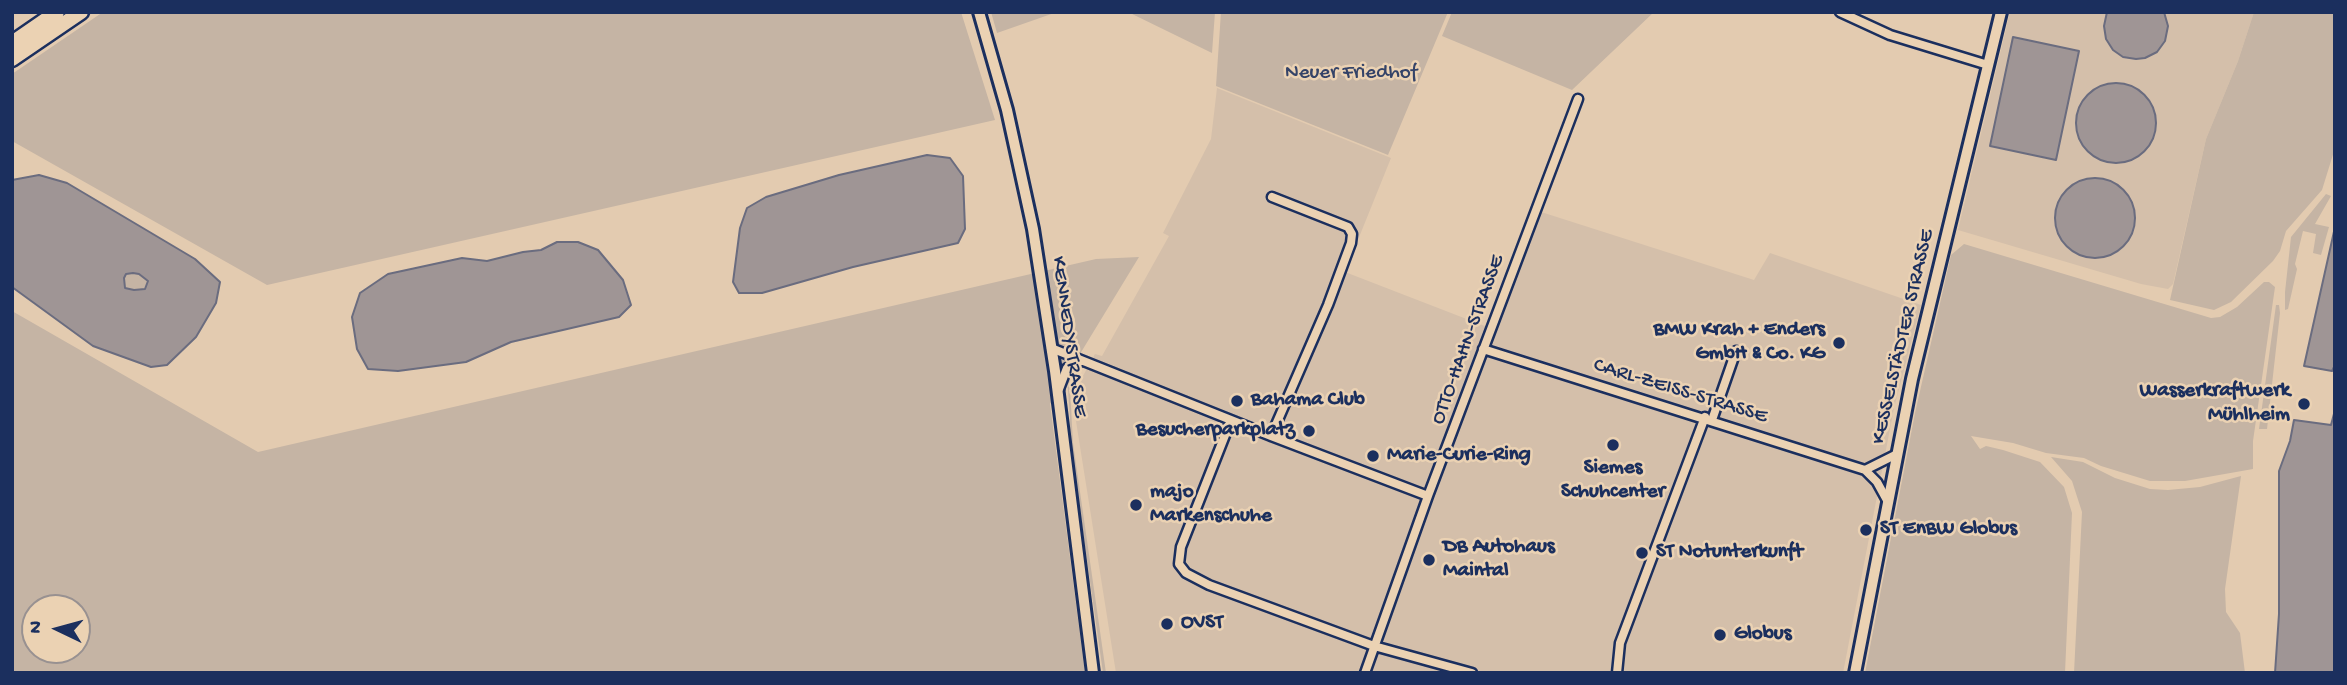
<!DOCTYPE html>
<html>
<head>
<meta charset="utf-8">
<style>
  body { margin:0 }
  #map { position:relative; width:2347px; height:685px; overflow:hidden; background:#e3cbb0; font-family:"Gochi Hand",sans-serif }
  canvas { display:block }
  .frame { position:absolute; inset:0; border:14px solid #1b2f5e; pointer-events:none }
  .north { position:absolute; left:21px; top:594px; width:70px; height:70px; box-sizing:border-box; background:#ebd2b3; border:2px solid #989191; border-radius:50%; rotate:275deg; font-size:19px; font-weight:700; line-height:28px; text-align:center; color:#1b2f5e }
  .north::after { content:''; display:block; margin:auto; width:24px; height:32px; background:#1b2f5e; clip-path:polygon(50% 0,100% 100%,50% 72%,0 100%) }
</style>
</head>
<body>
<div id="map">
<canvas width="2347" height="685"></canvas>
<div class="frame"></div>
<div class="north">N</div>
</div>
<script>
const c = document.querySelector('canvas').getContext('2d');
c.lineJoin = 'round';
function fill(path, color) { c.fillStyle = color; c.fill(path, 'evenodd'); }
const poly = rows => new Path2D(rows.map(r => 'M' + r).join(''));
function strokePath(path, color, width, dash) { c.strokeStyle = color; c.lineWidth = width; c.lineCap = dash ? 'butt' : 'round'; c.setLineDash(dash || []); c.stroke(path); }
function label(font, color, halo, rows, align = 'center') {
  c.font = font + ' "Gochi Hand",sans-serif'; c.lineWidth = 5; c.setLineDash([]); c.textBaseline = 'middle'; c.strokeStyle = halo; c.fillStyle = color; for (const [text, x, y, turn = 0] of rows) {
    c.save(); c.translate(x, y); c.rotate((+turn || 0) * Math.PI / 180); c.textAlign = isNaN(turn) ? turn : align; if (halo) c.strokeText(text, 0, 0); c.fillText(text, 0, 0); c.restore();
  }
}
fill(poly([
  [2010,12,2254,12,2238,61,2206,139,2173,284,2168,289,2141,284,1958,230],
  [1217,88,1391,158,1345,272,1495,330,1538,211,1754,280,1770,253,1921,305,1894,408,1843,673,1116,673,1072,396,1095,354,1102,356,1169,236,1163,233,1211,139]
]), '#d4bfaa');
fill(poly([
  [103,12,961,12,995,120,267,285,12,141,12,74],
  [991,12,1057,12,997,33],
  [1128,12,1215,12,1212,53],
  [1221,12,1448,12,1388,155,1216,86],
  [1452,12,1654,12,1572,90,1442,36],
  [2254,12,2335,12,2335,148,2322,190,2286,231,2280,251,2273,261,2231,302,2214,310,2170,300,2206,139,2238,61],
  [2326,194,2331,196,2315,224,2329,227,2321,255,2313,253,2316,234,2303,231,2295,264,2297,269,2288,309,2285,310,2285,292,2291,237],
  [1964,244,2211,318,2220,317,2237,307,2264,282,2269,282,2275,287,2253,441,2253,469,2185,481,2150,481,2101,466,2084,458,2046,453,2013,443,1971,436,1980,449,1986,446,2003,450,2040,462,2064,487,2072,513,2065,673,1865,673,1915,413,1951,255],
  [1139,257,1069,372,1073,443,1106,673,1103,673,1070,440,1070,417,1067,377,1050,404,1085,673,12,673,12,311,258,452,1096,259],
  [35,608,77,608,77,650,35,650],
  [133,273,139,274,149,281,145,289,134,290,125,288,123,283,124,278,126,274],
  [2276,305,2279,305,2280,313,2267,429,2259,429],
  [2051,457,2083,462,2115,478,2150,489,2168,490,2200,487,2241,476,2225,589,2226,612,2240,633,2245,673,2074,673,2082,512,2072,481]
]), '#c5b4a4');
const water = poly([
  [2107,12,2164,12,2168,26,2165,41,2157,52,2145,58,2136,59,2123,57,2113,50,2106,39,2104,26,2107,12],
  [2013,37,2079,51,2056,160,1990,146,2013,37],
  '2076 123a40 40 0 1 1 80 0a40 40 0 1 1-80 0Z',
  [927,155,950,158,963,176,965,229,958,243,853,267,762,293,739,293,733,282,740,228,747,208,766,197,839,175,927,155],
  [39,175,67,183,195,259,220,282,216,303,196,337,167,365,151,367,93,346,12,287,12,180,39,175],
  [133,273,139,274,148,281,145,289,134,290,125,288,124,278,126,274,133,273],
  '2055 218a40 40 0 1 1 80 0a40 40 0 1 1-80 0Z',
  [2335,227,2335,365,2332,371,2304,366,2335,227],
  [557,242,578,242,598,250,623,280,631,305,619,317,511,342,466,362,398,371,368,369,357,349,352,317,360,293,388,274,462,258,487,261,523,252,541,250,557,242],
  [2335,410,2335,673,2275,673,2279,614,2279,471,2290,441,2294,420,2331,425,2335,410]
]);
fill(water, '#9f9595');
strokePath(water, '#6a6c7f', 2);
const minor = poly([
  [1840,12,1890,35,1988,65],
  [1051,348,1271,436,1428,496],
  [1483,349,1865,470,1877,482,1888,502],
  [1059,389,1067,368,1081,361],
  [1231,420,1181,547,1179,564,1186,573,1209,585,1374,646,1472,673],
  [1712,420,1736,351],
  [1271,436,1328,305,1351,243,1352,234,1348,227,1272,197],
  [1865,470,1897,454],
  [1365,673,1428,496,1578,99],
  [1617,673,1620,643,1705,417]
]);
const secondary = poly([
  [979,12,1007,110,1033,229,1055,371,1093,673],
  [1855,673,1912,379,2001,12]
]);
const motorway = poly([
  [12,43,57,12],
  [12,59,81,12]
]);
strokePath(minor, '#1b2f5e', 13);
strokePath(secondary, '#1b2f5e', 16);
strokePath(motorway, '#1b2f5e', 19);
strokePath(minor, '#ebd2b3', 8);
strokePath(secondary, '#ebd2b3', 10);
strokePath(motorway, '#ebd2b3', 14);
for (const [x, y, r, color] of [
  [1839,343,7,"#1b2f5e"],
  [1237,401,7,"#1b2f5e"],
  [2304,404,7,"#1b2f5e"],
  [1309,431,7,"#1b2f5e"],
  [1613,445,7,"#1b2f5e"],
  [1373,456,7,"#1b2f5e"],
  [1136,505,7,"#1b2f5e"],
  [1866,530,7,"#1b2f5e"],
  [1642,553,7,"#1b2f5e"],
  [1429,560,7,"#1b2f5e"],
  [1167,624,7,"#1b2f5e"],
  [1720,635,7,"#1b2f5e"]
]) { const dot = new Path2D(); dot.arc(x, y, r, 0, 2 * Math.PI); c.fillStyle = color; c.fill(dot); strokePath(dot, '#ebd2b3', 2.5); }
label('21px', '#344368', '#ebd2b3', [
  ["Neuer Friedhof",1351,74]
]);
label('bold 21px', '#1b2f5e', '#ebd2b3', [
  ["BMW Krah + Enders",1825,331,"right"],
  ["GmbH & Co. KG",1825,355,"right"],
  ["Wasserkraftwerk",2290,392,"right"],
  ["Mühlheim",2290,416,"right"],
  ["Bahama Club",1251,401],
  ["Besucherparkplatz",1295,431,"right"],
  ["Marie-Curie-Ring",1387,456],
  ["Siemes",1613,469,"center"],
  ["Schuhcenter",1613,493,"center"],
  ["majo",1150,493],
  ["Markenschuhe",1150,517],
  ["ST EnBW Globus",1880,530],
  ["DB Autohaus",1443,548],
  ["Maintal",1443,572],
  ["ST Notunterkunft",1656,553],
  ["OVST",1181,624],
  ["Globus",1734,635]
], 'left');
label('21px', '#1b2f5e', '#ebd2b3', [
  ["KENNEDYSTRASSE",1068,337,82],
  ["KESSELSTÄDTER STRASSE",1904,337,-77],
  ["OTTO-HAHN-STRASSE",1469,340,-70],
  ["CARL-ZEISS-STRASSE",1680,392,17]
]);
</script>
</body>
</html>
